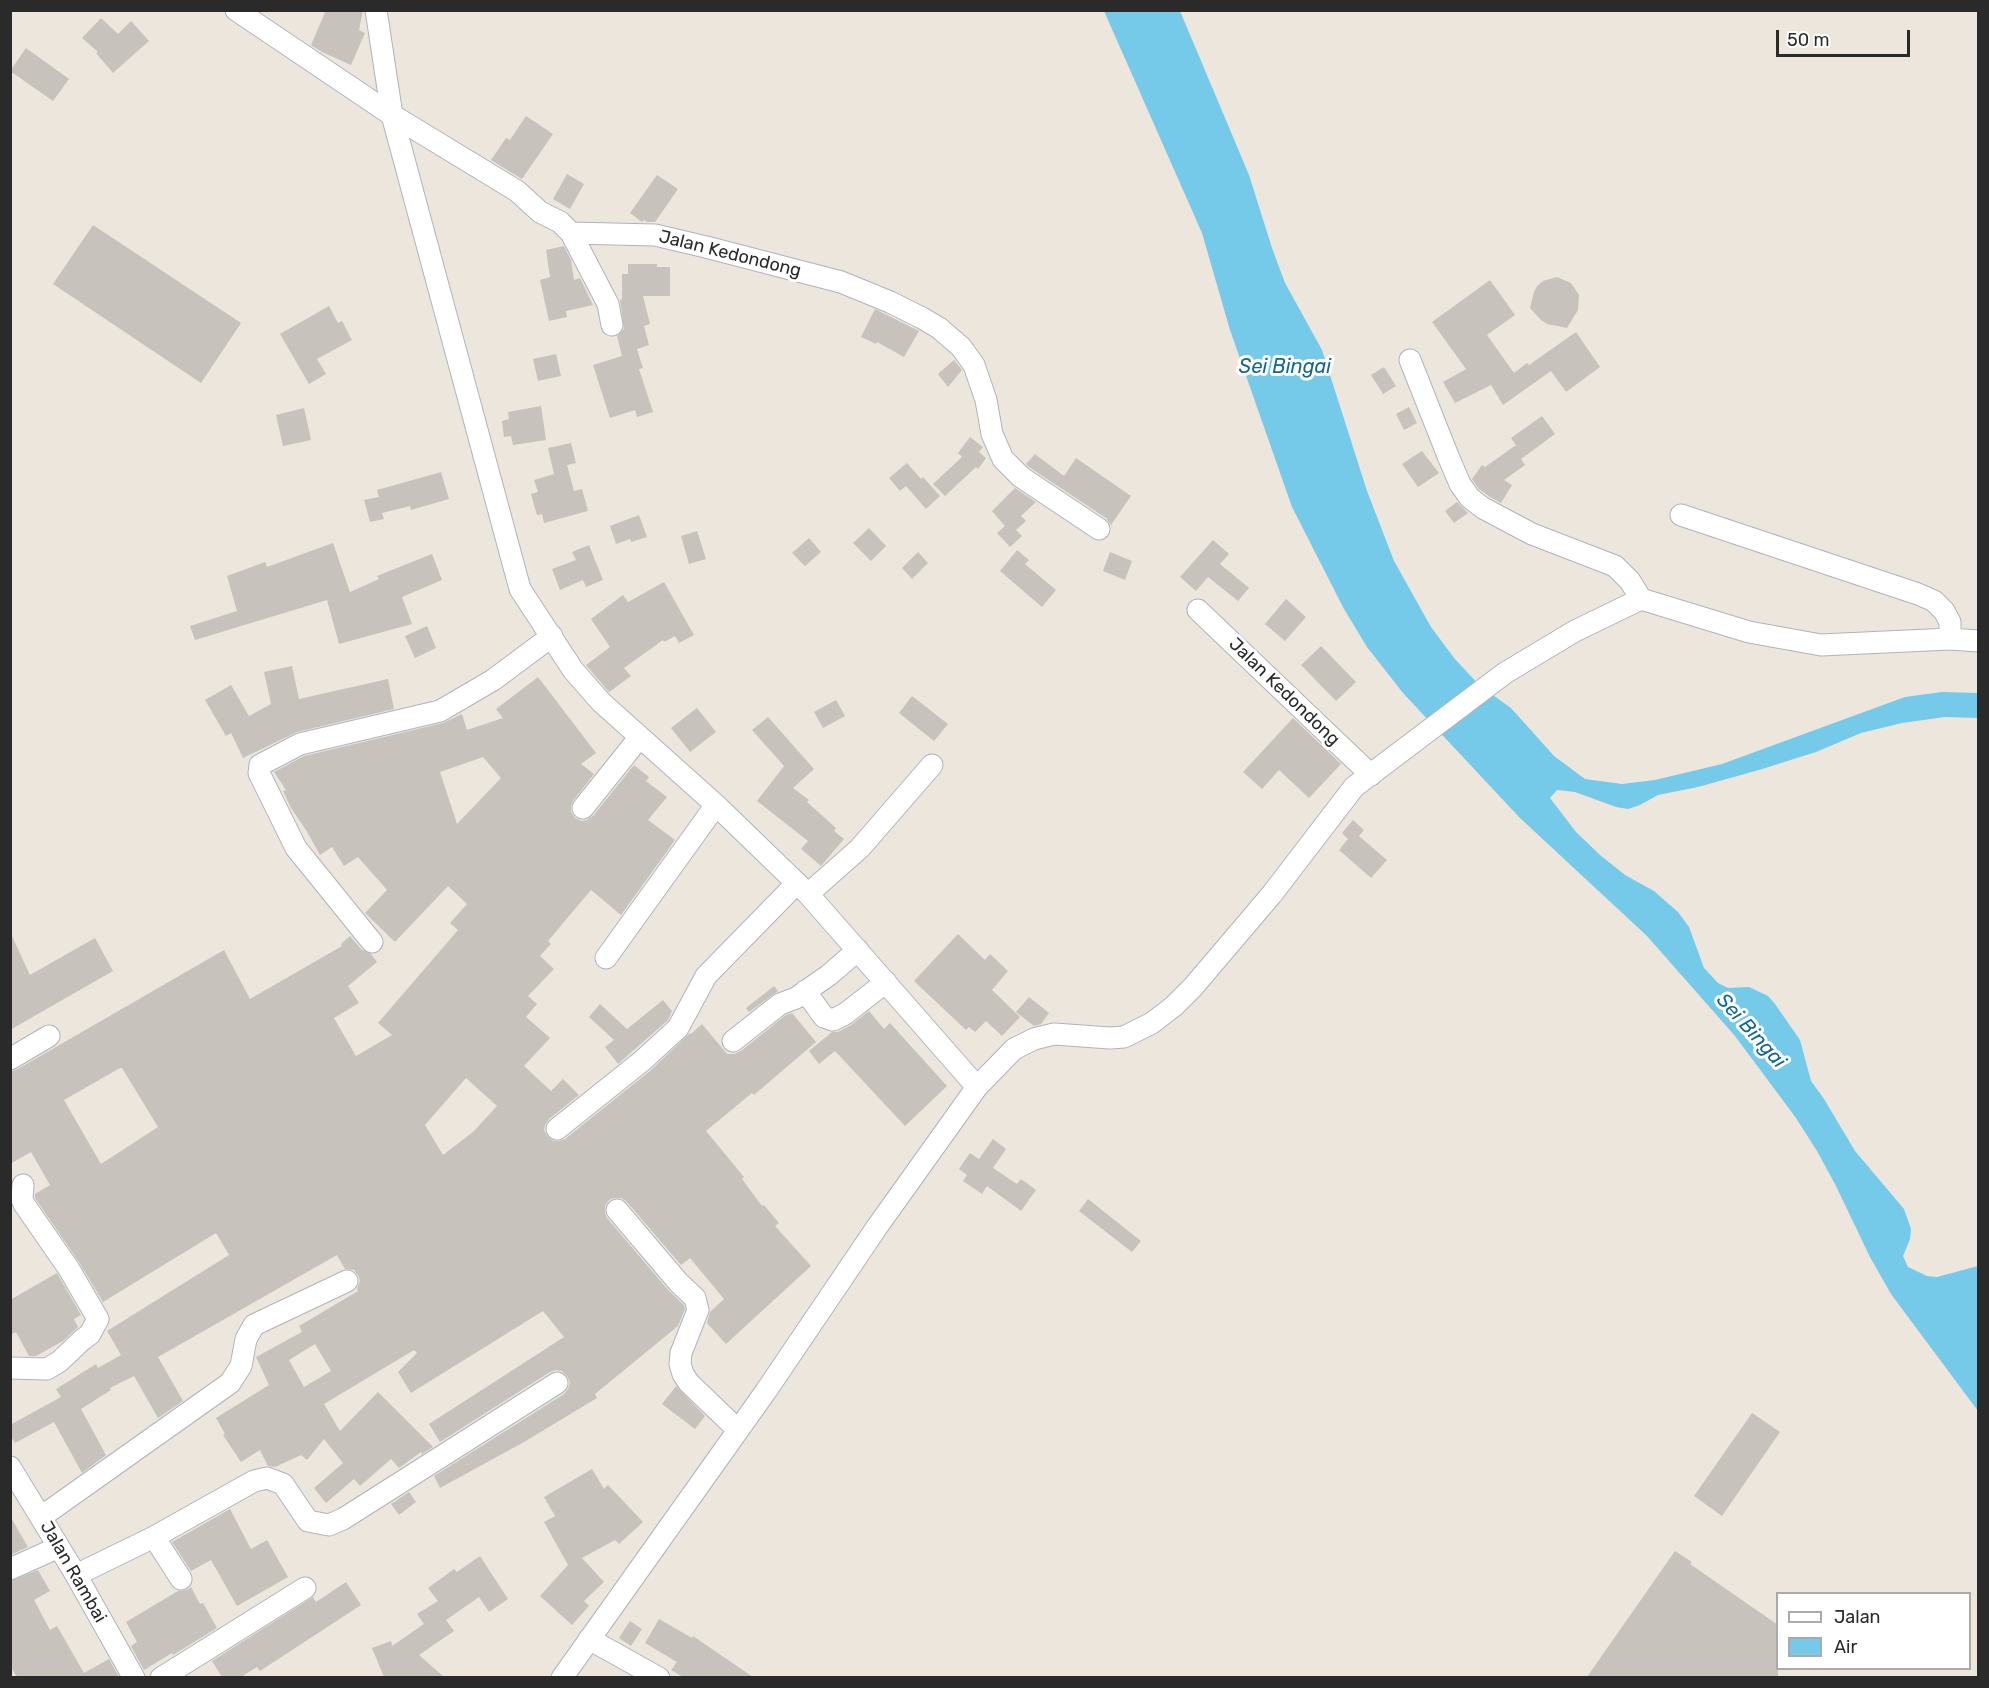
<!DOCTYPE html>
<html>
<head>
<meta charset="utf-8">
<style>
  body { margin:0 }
  #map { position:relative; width:1989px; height:1688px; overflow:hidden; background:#ece6dd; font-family:Rubik,sans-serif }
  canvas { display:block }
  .frame { position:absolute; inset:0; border:12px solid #2a2a2a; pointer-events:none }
  .legend { position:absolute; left:1776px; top:1592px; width:195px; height:78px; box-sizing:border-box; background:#fff; border:2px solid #aaa; margin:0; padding:8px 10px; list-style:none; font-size:18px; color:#2a2a2a }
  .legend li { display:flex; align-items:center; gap:12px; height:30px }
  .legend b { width:30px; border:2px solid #aaa }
  .scale { position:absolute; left:1776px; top:30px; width:134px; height:27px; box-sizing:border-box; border:3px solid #2a2a2a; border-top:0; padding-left:8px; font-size:18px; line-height:21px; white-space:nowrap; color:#2a2a2a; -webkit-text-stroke:4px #fff; paint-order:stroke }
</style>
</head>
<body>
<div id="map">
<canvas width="1989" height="1688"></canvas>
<div class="frame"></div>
<ul class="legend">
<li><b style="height:8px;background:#fff"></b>Jalan</li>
<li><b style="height:16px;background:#75c9e9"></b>Air</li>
</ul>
<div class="scale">50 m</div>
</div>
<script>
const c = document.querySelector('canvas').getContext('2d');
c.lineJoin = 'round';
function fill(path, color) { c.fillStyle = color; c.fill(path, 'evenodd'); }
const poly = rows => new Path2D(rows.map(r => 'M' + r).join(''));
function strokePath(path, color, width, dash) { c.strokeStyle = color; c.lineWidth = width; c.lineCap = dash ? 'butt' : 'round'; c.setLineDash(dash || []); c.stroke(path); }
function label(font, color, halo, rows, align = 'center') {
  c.font = font + ' Rubik,sans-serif'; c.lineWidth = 6; c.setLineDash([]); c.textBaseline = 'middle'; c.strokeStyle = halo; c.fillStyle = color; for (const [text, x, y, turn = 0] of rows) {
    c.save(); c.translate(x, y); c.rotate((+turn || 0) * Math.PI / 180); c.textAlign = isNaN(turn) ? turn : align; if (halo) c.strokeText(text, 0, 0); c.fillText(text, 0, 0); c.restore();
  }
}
fill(poly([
  [1104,11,1180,11,1249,175,1272,248,1285,283,1322,350,1367,491,1394,561,1431,627,1454,658,1480,686,1511,708,1554,756,1585,779,1622,784,1655,780,1722,764,1905,697,1942,692,1978,693,1978,718,1945,717,1902,723,1861,733,1816,752,1759,770,1698,787,1658,795,1640,805,1628,809,1616,807,1575,792,1557,790,1550,798,1576,832,1600,855,1625,875,1654,891,1678,912,1689,927,1704,968,1718,983,1728,988,1749,987,1768,996,1775,1004,1800,1040,1811,1081,1824,1099,1855,1151,1904,1209,1911,1229,1910,1239,1903,1256,1908,1267,1927,1276,1937,1277,1978,1266,1978,1411,1891,1294,1870,1257,1835,1184,1817,1151,1796,1118,1735,1036,1647,936,1520,818,1403,693,1367,647,1344,609,1292,507,1230,330,1202,233]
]), '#75c9e9');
fill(poly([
  [326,10,363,10,359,30,365,33,351,65,322,52,311,45],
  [101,18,118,34,131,21,149,41,113,73,96,53,98,52,82,38],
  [26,48,69,79,53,101,10,71],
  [526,116,553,134,522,179,491,160,506,138,510,140],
  [567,174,584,184,570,209,553,199],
  [657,175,678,189,655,222,647,222,644,220,642,222,630,213],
  [93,225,241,323,201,383,53,284],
  [564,246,571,260,574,280,580,278,593,305,566,311,567,317,549,321,540,280,550,277,546,250],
  [628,264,657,264,657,267,670,267,670,296,643,296,650,324,644,326,649,345,637,349,643,368,639,369,653,412,637,417,635,410,610,418,593,365,622,356,617,336,624,329,620,300,622,299,622,274,628,274],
  [1557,277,1571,283,1579,295,1578,310,1567,328,1547,324,1541,320,1530,308,1534,292,1537,286,1543,281],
  [1490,280,1515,315,1487,335,1514,373,1527,363,1529,365,1576,332,1600,367,1566,392,1551,371,1503,405,1491,385,1455,403,1443,382,1466,369,1432,322],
  [329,306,338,323,342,321,352,340,317,359,326,374,309,384,280,334],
  [875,309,919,331,904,357,877,342,876,344,861,337],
  [556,354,561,376,538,381,533,359],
  [954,360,962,370,948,387,938,374],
  [1384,367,1396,386,1383,394,1371,375],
  [541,406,546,440,513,445,511,436,504,437,502,421,509,419,508,412],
  [1409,407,1417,423,1404,430,1396,414],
  [304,408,311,440,283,446,276,415],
  [1542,416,1555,434,1521,459,1525,465,1504,480,1512,485,1501,503,1490,497,1479,489,1472,479,1482,465,1485,467,1516,445,1511,438],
  [970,437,983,447,979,452,986,458,978,469,976,467,945,496,933,484,962,457,958,453],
  [571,443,576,463,567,465,574,491,582,489,588,511,544,523,542,514,537,515,531,494,538,492,534,480,554,474,548,448],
  [1422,451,1439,473,1418,487,1402,464],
  [1035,454,1064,476,1076,458,1131,496,1111,525,1106,518,1029,467,1026,464],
  [907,463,921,479,923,477,940,496,926,509,906,486,900,491,889,478],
  [441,472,449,499,411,510,410,506,382,513,384,519,370,522,364,500,379,497,377,490],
  [1015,488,1036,502,1021,516,1026,521,1016,530,1022,536,1010,547,997,533,1005,526,992,511],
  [1457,502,1468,513,1454,523,1445,511],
  [639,515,647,537,631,542,630,539,616,544,610,526],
  [869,528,886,546,871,561,853,543],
  [697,531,706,559,689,564,681,536],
  [809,538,821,552,805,566,792,553],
  [1213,540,1229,554,1220,564,1249,588,1238,601,1208,577,1196,591,1180,577],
  [333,543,350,592,379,579,377,576,432,554,442,580,402,597,412,624,339,644,327,600,195,640,190,626,237,611,227,576,265,562,267,567],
  [589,545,603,580,586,587,583,580,560,590,552,569,576,560,572,552],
  [1017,550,1029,560,1025,564,1056,590,1042,607,1000,571],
  [918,552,928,563,912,579,902,568],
  [1110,552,1132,561,1125,580,1103,571],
  [664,582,694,635,679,643,675,636,664,642,663,640,624,668,631,676,609,692,586,665,610,647,591,619,623,595,628,602],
  [1286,599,1306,617,1285,641,1265,624],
  [427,626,436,648,415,658,405,636],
  [1321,646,1356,682,1336,701,1301,665],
  [292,666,299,699,388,679,394,709,297,732,243,758,231,733,226,736,205,700,231,685,249,716,271,704,264,672],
  [538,677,596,753,581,764,594,774,573,801,571,806,571,812,575,818,582,821,587,820,593,816,634,765,649,777,646,781,667,797,648,820,675,840,621,915,591,890,548,941,551,944,540,956,554,969,528,996,537,1004,526,1017,550,1038,524,1066,551,1091,563,1079,579,1095,549,1119,545,1125,544,1130,547,1136,553,1141,559,1141,565,1139,650,1071,690,1033,691,1034,702,1024,727,1054,734,1054,741,1051,786,1015,792,1013,816,1042,754,1095,752,1093,706,1131,744,1177,742,1179,762,1206,764,1205,779,1223,775,1226,811,1266,726,1344,707,1323,710,1312,724,1299,690,1258,681,1265,626,1201,621,1198,614,1198,609,1200,605,1206,605,1213,607,1218,669,1291,684,1305,685,1309,678,1326,595,1394,597,1398,524,1442,440,1488,434,1476,564,1394,568,1389,570,1382,567,1376,562,1371,556,1370,550,1372,440,1442,429,1424,564,1337,543,1311,411,1393,398,1372,417,1353,414,1350,324,1404,340,1431,378,1392,433,1447,422,1454,421,1452,399,1468,391,1459,360,1486,354,1479,326,1503,314,1488,343,1463,324,1439,307,1460,301,1455,275,1467,268,1466,260,1450,241,1462,223,1435,225,1434,216,1418,269,1385,256,1357,302,1332,299,1326,358,1291,357,1289,360,1281,358,1275,354,1270,345,1269,337,1255,158,1357,183,1401,158,1418,134,1376,110,1388,111,1390,81,1409,106,1455,82,1473,54,1422,15,1443,10,1435,10,1425,61,1397,56,1389,96,1364,98,1368,121,1355,107,1331,229,1255,216,1233,103,1302,79,1262,35,1198,35,1194,50,1185,31,1152,10,1164,10,1072,16,1070,224,950,250,999,342,946,341,944,350,936,362,950,371,954,377,962,348,986,359,1003,334,1018,356,1056,392,1035,378,1023,458,930,450,923,467,904,448,886,395,942,365,913,387,890,358,857,344,866,332,847,320,855,306,830,291,808,283,791,286,790,274,772,304,756,443,723,462,714,467,730,503,718,496,709],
  [483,757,501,778,457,824,440,772],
  [120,1068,122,1068,158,1127,101,1164,64,1100],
  [466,1078,497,1106,473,1132,443,1155,425,1125],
  [315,1344,331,1371,304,1387,289,1360],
  [912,696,948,724,934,741,899,713],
  [836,700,845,716,823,728,814,712],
  [697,708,716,732,690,752,671,728],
  [768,717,814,769,793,788,809,800,807,802,836,828,834,831,844,839,821,866,801,849,808,841,757,801,784,766,752,730],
  [1293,718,1341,764,1309,798,1279,770,1262,789,1243,772],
  [1353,820,1364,830,1359,836,1387,860,1371,878,1339,850,1348,839,1342,833],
  [10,932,30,975,95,938,113,971,10,1030],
  [958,934,985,960,990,954,1008,971,992,990,1020,1017,1002,1036,986,1021,975,1032,969,1027,966,1030,914,981],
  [774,986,778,991,749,1012,746,1008],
  [1029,997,1049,1013,1041,1024,1034,1026,1016,1012],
  [663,1000,672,1011,668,1020,618,1064,605,1047,614,1040,589,1017,600,1004,627,1029],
  [869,1011,884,1029,890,1023,947,1086,905,1126,835,1051,819,1064,809,1051,832,1032,838,1032,851,1025],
  [993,1139,1006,1149,993,1168,1017,1184,1021,1179,1036,1190,1021,1211,987,1186,982,1194,963,1181,967,1175,959,1169,970,1153,979,1159],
  [1088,1199,1141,1241,1132,1252,1079,1211],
  [57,1273,81,1315,74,1319,78,1327,63,1341,36,1356,29,1356,16,1332,10,1335,10,1300],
  [676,1386,705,1416,695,1429,662,1404],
  [1752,1413,1780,1432,1722,1516,1694,1496],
  [592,1469,604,1489,608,1485,643,1522,619,1544,615,1540,582,1558,604,1582,584,1601,589,1606,572,1625,540,1596,568,1565,544,1522,555,1516,544,1497],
  [409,1492,416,1502,399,1515,391,1504],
  [230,1509,251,1549,267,1540,288,1577,237,1606,211,1560,191,1571,172,1542],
  [10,1516,28,1547,10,1555],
  [1675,1551,1692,1562,1690,1564,1778,1625,1778,1677,1587,1677],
  [480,1556,508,1599,489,1612,479,1597,446,1620,454,1631,419,1655,444,1677,384,1677,372,1648,391,1641,392,1646,424,1624,417,1614,438,1601,428,1588,454,1569,457,1572],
  [38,1570,50,1591,34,1600,50,1630,57,1626,84,1673,109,1659,119,1677,17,1677,10,1666,10,1581],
  [346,1582,361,1605,260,1671,257,1667,241,1677,222,1677,212,1661,313,1597,316,1602],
  [191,1587,200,1604,203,1603,217,1628,173,1655,172,1653,144,1670,131,1646,137,1642,126,1622,178,1591,187,1590],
  [659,1619,692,1638,693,1636,753,1677,683,1677,671,1670,677,1662,645,1643],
  [630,1621,642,1629,631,1646,619,1638]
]), '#c7c2bc');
const minor = poly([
  [236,10,392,115,517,191,540,212,560,222,571,233,655,235,706,247,841,282,890,302,922,318,939,328,961,347,974,365,986,400,992,434,1003,459,1021,477,1099,529],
  [376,10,392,115,520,589,573,670,601,702,716,805,808,894,977,1087],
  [571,233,608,304,612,325],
  [1410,360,1448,456,1460,484,1470,498,1483,508,1532,534,1615,566,1630,581,1641,599],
  [1681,515,1918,594,1934,601,1944,611,1950,622,1950,639],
  [1198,610,1371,775],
  [583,808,639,738],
  [808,894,860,848,932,765],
  [372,942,296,848,259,773,260,765,300,744,440,711,493,680,552,636],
  [606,958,716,805],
  [805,991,824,1017,833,1020,845,1014,886,982],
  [733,1041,780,1004,796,998,829,975,858,950],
  [10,1059,49,1036],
  [557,1129,642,1061,678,1028,706,976,797,883],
  [617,1210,679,1283,695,1298,698,1310,681,1353,680,1364,683,1374,689,1383,738,1430],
  [10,1368,47,1369,60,1361,82,1340,90,1334,98,1319,69,1269,24,1204,22,1199,23,1185],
  [10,1467,76,1575,134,1678],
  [41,1517,230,1383,241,1366,246,1339,254,1325,347,1281],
  [154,1537,181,1579],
  [10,1569,59,1547],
  [76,1575,154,1537,254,1481,267,1478,283,1484,308,1521,329,1525,343,1519,557,1383],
  [589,1639,659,1678],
  [161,1678,305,1588],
  [562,1678,766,1391,877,1227,977,1087,1014,1049,1034,1039,1054,1034,1110,1038,1124,1037,1152,1023,1174,1006,1193,987,1272,894,1354,787,1505,673,1575,631,1641,599,1749,632,1821,645,1950,639,1978,641]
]);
strokePath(minor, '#b0b3bd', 23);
strokePath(minor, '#fff', 21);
label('18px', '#2a2a2a', '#fff', [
  ["Jalan Kedondong",730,254,14],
  ["Jalan Kedondong",1284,692,44],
  ["Jalan Rambai",73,1572,60]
]);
label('italic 20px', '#136795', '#fff', [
  ["Sei Bingai",1285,367],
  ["Sei Bingai",1751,1031,48]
]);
</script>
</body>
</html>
